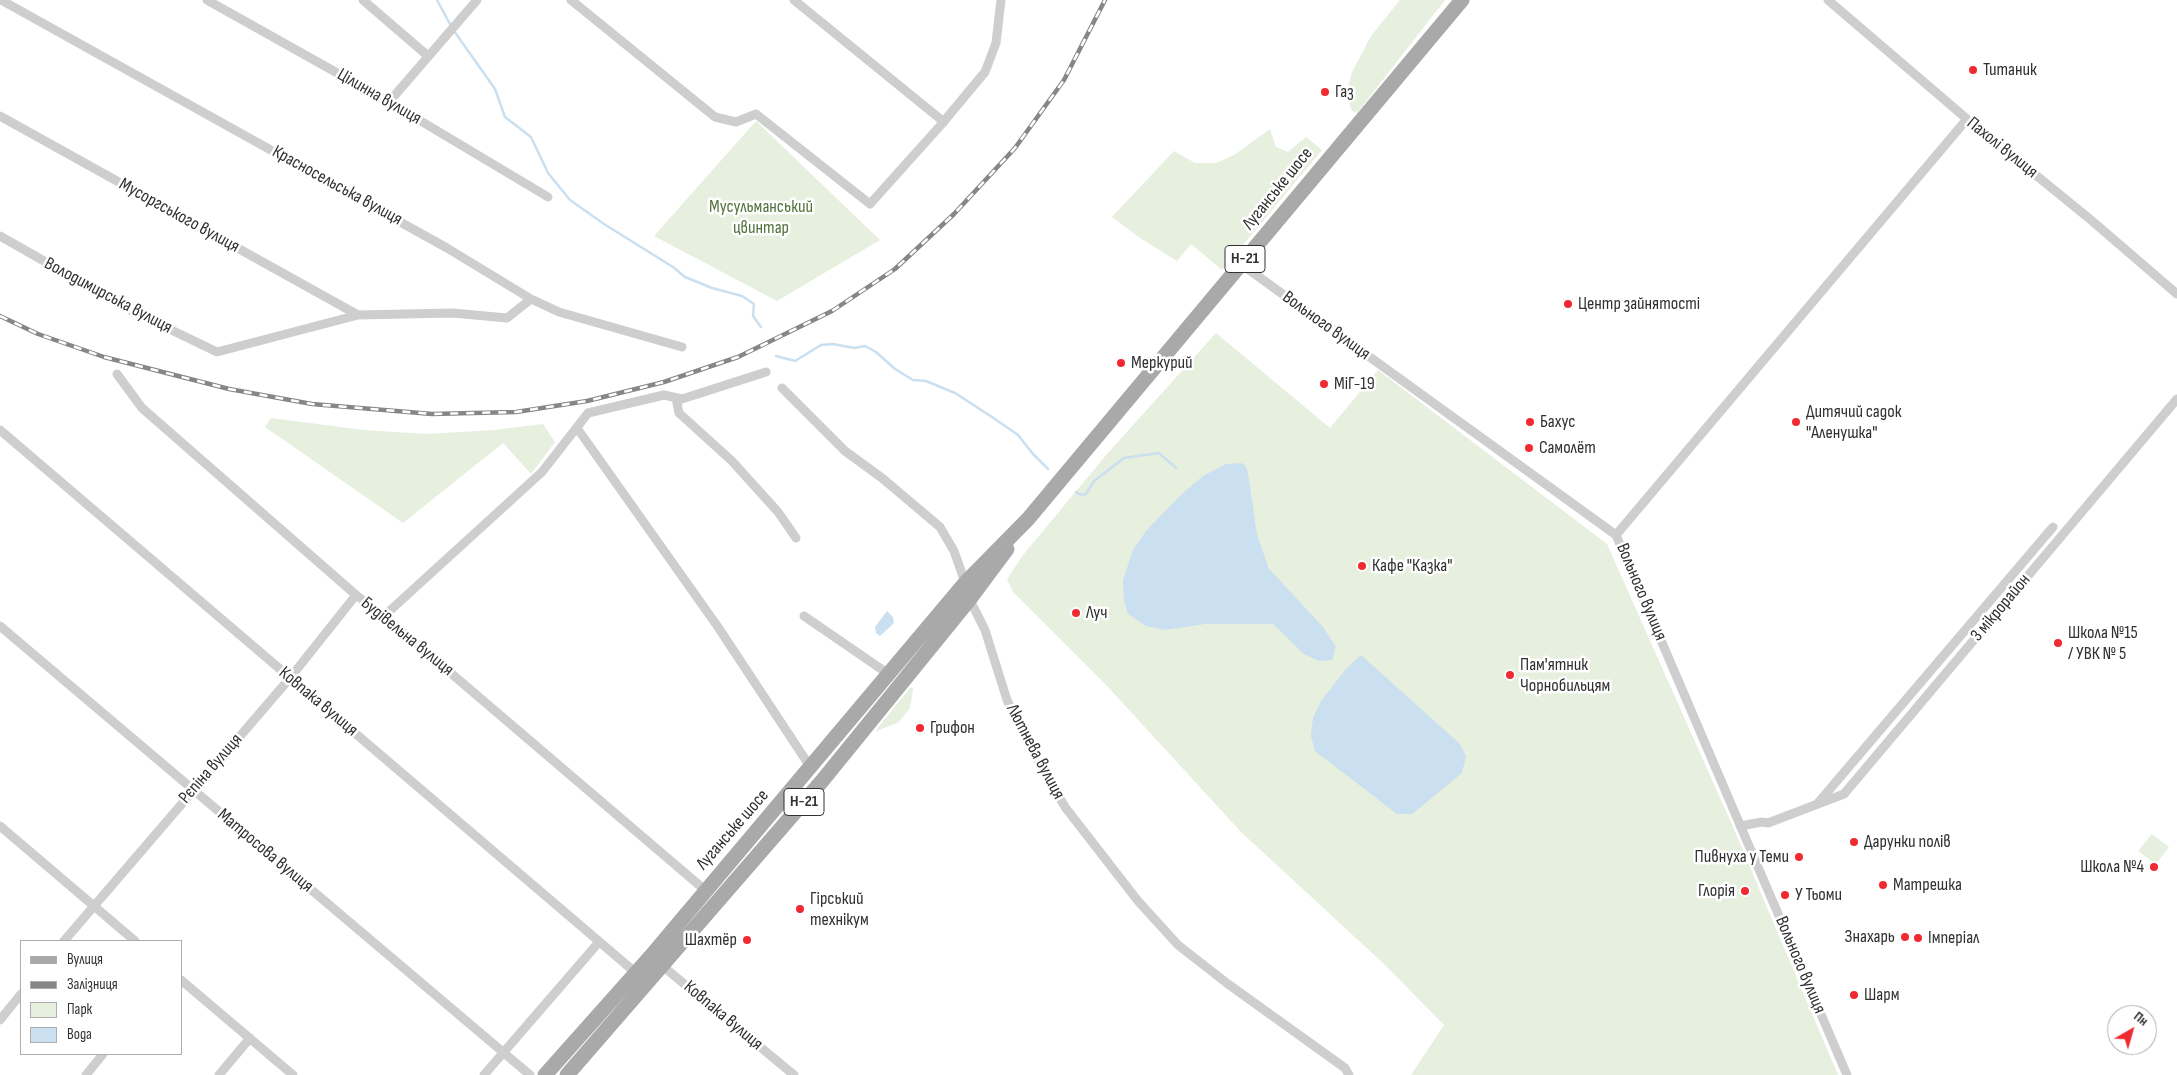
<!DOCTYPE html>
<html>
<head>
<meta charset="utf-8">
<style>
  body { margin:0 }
  #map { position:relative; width:2177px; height:1075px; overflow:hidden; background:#fff; font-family:"Sofia Sans Condensed",sans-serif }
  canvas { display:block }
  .legend { position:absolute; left:20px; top:940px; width:162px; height:115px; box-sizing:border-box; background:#fff; border:1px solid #adadad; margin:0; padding:6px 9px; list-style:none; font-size:15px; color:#313131 }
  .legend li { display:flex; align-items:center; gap:10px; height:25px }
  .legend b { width:25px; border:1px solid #adadad }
  .north { position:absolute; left:2107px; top:1005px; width:50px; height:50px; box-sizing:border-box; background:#fff; border:1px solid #adadad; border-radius:50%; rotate:38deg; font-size:14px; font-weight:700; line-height:20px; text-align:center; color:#313131 }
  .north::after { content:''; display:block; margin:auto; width:18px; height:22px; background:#f12a31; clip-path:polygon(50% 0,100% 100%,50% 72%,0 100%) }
</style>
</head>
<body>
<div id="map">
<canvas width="2177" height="1075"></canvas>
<ul class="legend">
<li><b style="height:6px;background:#a9a9a9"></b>Вулиця</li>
<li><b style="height:6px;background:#868686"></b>Залізниця</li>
<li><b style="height:14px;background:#e7efdf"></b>Парк</li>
<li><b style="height:14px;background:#cadfef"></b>Вода</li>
</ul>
<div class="north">Пн</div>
</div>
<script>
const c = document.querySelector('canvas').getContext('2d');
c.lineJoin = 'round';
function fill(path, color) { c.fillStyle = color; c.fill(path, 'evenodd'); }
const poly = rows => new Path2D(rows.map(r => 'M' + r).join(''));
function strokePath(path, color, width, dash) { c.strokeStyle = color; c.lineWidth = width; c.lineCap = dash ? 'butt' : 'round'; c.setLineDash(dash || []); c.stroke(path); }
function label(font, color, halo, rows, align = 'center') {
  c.font = font + ' "Sofia Sans Condensed",sans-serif'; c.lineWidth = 5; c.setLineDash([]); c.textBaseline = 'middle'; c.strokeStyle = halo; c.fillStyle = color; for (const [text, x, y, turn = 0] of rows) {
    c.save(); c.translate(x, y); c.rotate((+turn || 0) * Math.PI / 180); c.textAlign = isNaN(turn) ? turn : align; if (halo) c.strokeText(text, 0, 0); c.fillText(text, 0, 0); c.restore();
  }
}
fill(poly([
  [1400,0,1445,0,1357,113,1352,111,1346,94,1352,72,1371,36],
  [756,121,880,240,777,301,654,236],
  [1270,129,1276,147,1288,152,1306,137,1322,150,1222,270,1191,244,1177,261,1140,238,1112,217,1174,151,1195,163,1216,163,1234,155],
  [1216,333,1330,428,1378,370,1607,544,1733,827,1838,1075,1411,1075,1444,1025,1384,964,1241,832,1108,687,1013,592,1007,579,1023,555,1107,454],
  [271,418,364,430,426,434,494,430,543,424,555,442,531,474,503,443,403,523,265,427],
  [911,687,913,689,910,708,899,722,877,731,876,730],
  [2152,834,2169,847,2156,864,2138,851]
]), '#e7efdf');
fill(poly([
  [1241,463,1245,465,1248,473,1257,535,1269,569,1323,627,1336,647,1332,660,1319,661,1304,654,1273,624,1205,624,1165,630,1146,626,1128,614,1124,600,1123,580,1133,550,1146,531,1183,493,1203,476,1226,464],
  [887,611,893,617,894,623,880,636,876,633,875,627],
  [1361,655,1460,744,1466,756,1462,773,1412,814,1397,814,1315,751,1311,736,1313,718,1321,701,1346,669]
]), '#cadfef');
strokePath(poly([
  [437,0,451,26],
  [454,31,495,89,505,117,531,137,548,173,570,200,604,224,673,267,685,277,712,288,742,296,754,304,753,316,761,327],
  [776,356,795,361,821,345,833,344,854,348,865,346,876,352,895,369,913,380,926,381,955,393,992,417,1018,435,1033,454,1048,469],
  [1076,492,1081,495,1086,494,1094,481,1124,458,1159,453,1176,468]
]), '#cadfef', 2.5);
strokePath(poly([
  [1,0,447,248,531,299,559,312,682,347],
  [207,0,389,102,548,197],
  [363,0,428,56],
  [571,0,715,117,736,122,756,114,870,204,940,126,985,72,996,43,1001,0],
  [794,0,944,122],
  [1828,0,1967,119,2091,220,2177,294],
  [389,102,477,0],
  [0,116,358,315],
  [0,236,132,311,217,352,358,315,453,313,507,318,531,299],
  [1241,264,1616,535,1847,1075],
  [117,374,142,408,356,595,384,616,706,891],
  [782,388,845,451,882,478,940,527,954,551,966,585],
  [676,398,679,413,732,461,778,512,796,538],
  [577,428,718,627,811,768],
  [0,430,636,973],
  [1616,535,1967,119],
  [969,598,985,630,1007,700,1028,743,1065,807,1138,901,1178,945,1228,984,1345,1068,1349,1075],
  [384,616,542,472,588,413,664,395,682,399,766,372],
  [804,616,890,675],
  [0,626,530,1075],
  [1818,803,2053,527],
  [0,826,135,941],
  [1740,826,1762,822,1768,823,1844,794,2177,399],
  [64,941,290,678,356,595],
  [659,963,794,1075],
  [181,980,293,1075],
  [0,1020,21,994],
  [86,1075,103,1054],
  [219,1075,250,1038],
  [484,1075,599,942]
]), '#cecece', 9);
strokePath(poly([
  [545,1075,651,956,965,583,1028,519,1462,0],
  [567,1075,822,781,969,600,1007,549]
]), '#a9a9a9', 15);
const rail = poly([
  [0,316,38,334,104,357,229,389,312,404,432,414,516,412,587,401,664,382,738,357,832,311,895,269,954,214,1015,148,1064,80,1105,0]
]);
strokePath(rail, '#868686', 4.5);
strokePath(rail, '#fff', 2.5, [8]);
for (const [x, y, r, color] of [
  [1973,70,5,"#f12a31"],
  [1325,92,5,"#f12a31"],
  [1568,304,5,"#f12a31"],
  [1121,363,5,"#f12a31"],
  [1324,384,5,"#f12a31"],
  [1530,422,5,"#f12a31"],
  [1796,422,5,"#f12a31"],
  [1529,448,5,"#f12a31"],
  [1362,566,5,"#f12a31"],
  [1076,613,5,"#f12a31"],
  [2058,643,5,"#f12a31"],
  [1510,675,5,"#f12a31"],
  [920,728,5,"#f12a31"],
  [1854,842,5,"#f12a31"],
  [1799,857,5,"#f12a31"],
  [2154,867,5,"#f12a31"],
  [1883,885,5,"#f12a31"],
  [1745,891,5,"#f12a31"],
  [1785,895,5,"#f12a31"],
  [800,909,5,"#f12a31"],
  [1905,937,5,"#f12a31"],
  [1918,938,5,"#f12a31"],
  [747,940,5,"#f12a31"],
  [1854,995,5,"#f12a31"]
]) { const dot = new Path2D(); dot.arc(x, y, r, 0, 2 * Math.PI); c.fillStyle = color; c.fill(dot); strokePath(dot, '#fff', 2); }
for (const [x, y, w] of [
  [1245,259,40],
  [804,802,40]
]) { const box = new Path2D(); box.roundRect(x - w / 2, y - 13.5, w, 27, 4); c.fillStyle = '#fff'; c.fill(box); strokePath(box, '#313131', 1); }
label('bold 16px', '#313131', null, [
  ["Н-21",1245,259],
  ["Н-21",804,802]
]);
label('18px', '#313131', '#fff', [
  ["Титаник",1983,70],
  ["Газ",1335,92],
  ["Центр зайнятості",1578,304],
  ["Меркурий",1131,363],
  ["МіГ-19",1334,384],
  ["Дитячий садок",1806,412],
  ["\"Аленушка\"",1806,433],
  ["Бахус",1540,422],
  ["Самолёт",1539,448],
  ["Кафе \"Казка\"",1372,566],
  ["Луч",1086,613],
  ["Школа №15",2068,633],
  ["/ УВК № 5",2068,654],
  ["Пам'ятник",1520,665],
  ["Чорнобильцям",1520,686],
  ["Грифон",930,728],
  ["Дарунки полів",1864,842],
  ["Пивнуха у Теми",1789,857,"right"],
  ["Школа №4",2144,867,"right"],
  ["Матрешка",1893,885],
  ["Глорія",1735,891,"right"],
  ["У Тьоми",1795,895],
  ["Гірський",810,899],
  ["технікум",810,920],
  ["Знахарь",1895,937,"right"],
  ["Імперіал",1928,938],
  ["Шахтёр",737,940,"right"],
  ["Шарм",1864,995]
], 'left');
label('18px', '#313131', '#fff', [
  ["Цілинна вулиця",379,97,30],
  ["Пахолі вулиця",2002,148,39],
  ["Красносельська вулиця",337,186,29],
  ["Луганське шосе",1278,189,-51],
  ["Мусоргського вулиця",179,216,29],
  ["Володимирська вулиця",108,296,28],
  ["Вольного вулиця",1326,326,36],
  ["Вольного вулиця",1641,592,67],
  ["3 мікрорайон",2001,608,-50],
  ["Будівельна вулиця",407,637,39],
  ["Ковпака вулиця",318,702,40],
  ["Лютнева вулиця",1035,752,62],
  ["Рєпіна вулиця",211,769,-49],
  ["Луганське шосе",733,830,-49],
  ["Матросова вулиця",265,851,40],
  ["Вольного вулиця",1800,965,67],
  ["Ковпака вулиця",723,1016,40]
]);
label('18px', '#52713b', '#fff', [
  ["Мусульманський",761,207],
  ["цвинтар",761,228]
]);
</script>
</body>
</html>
